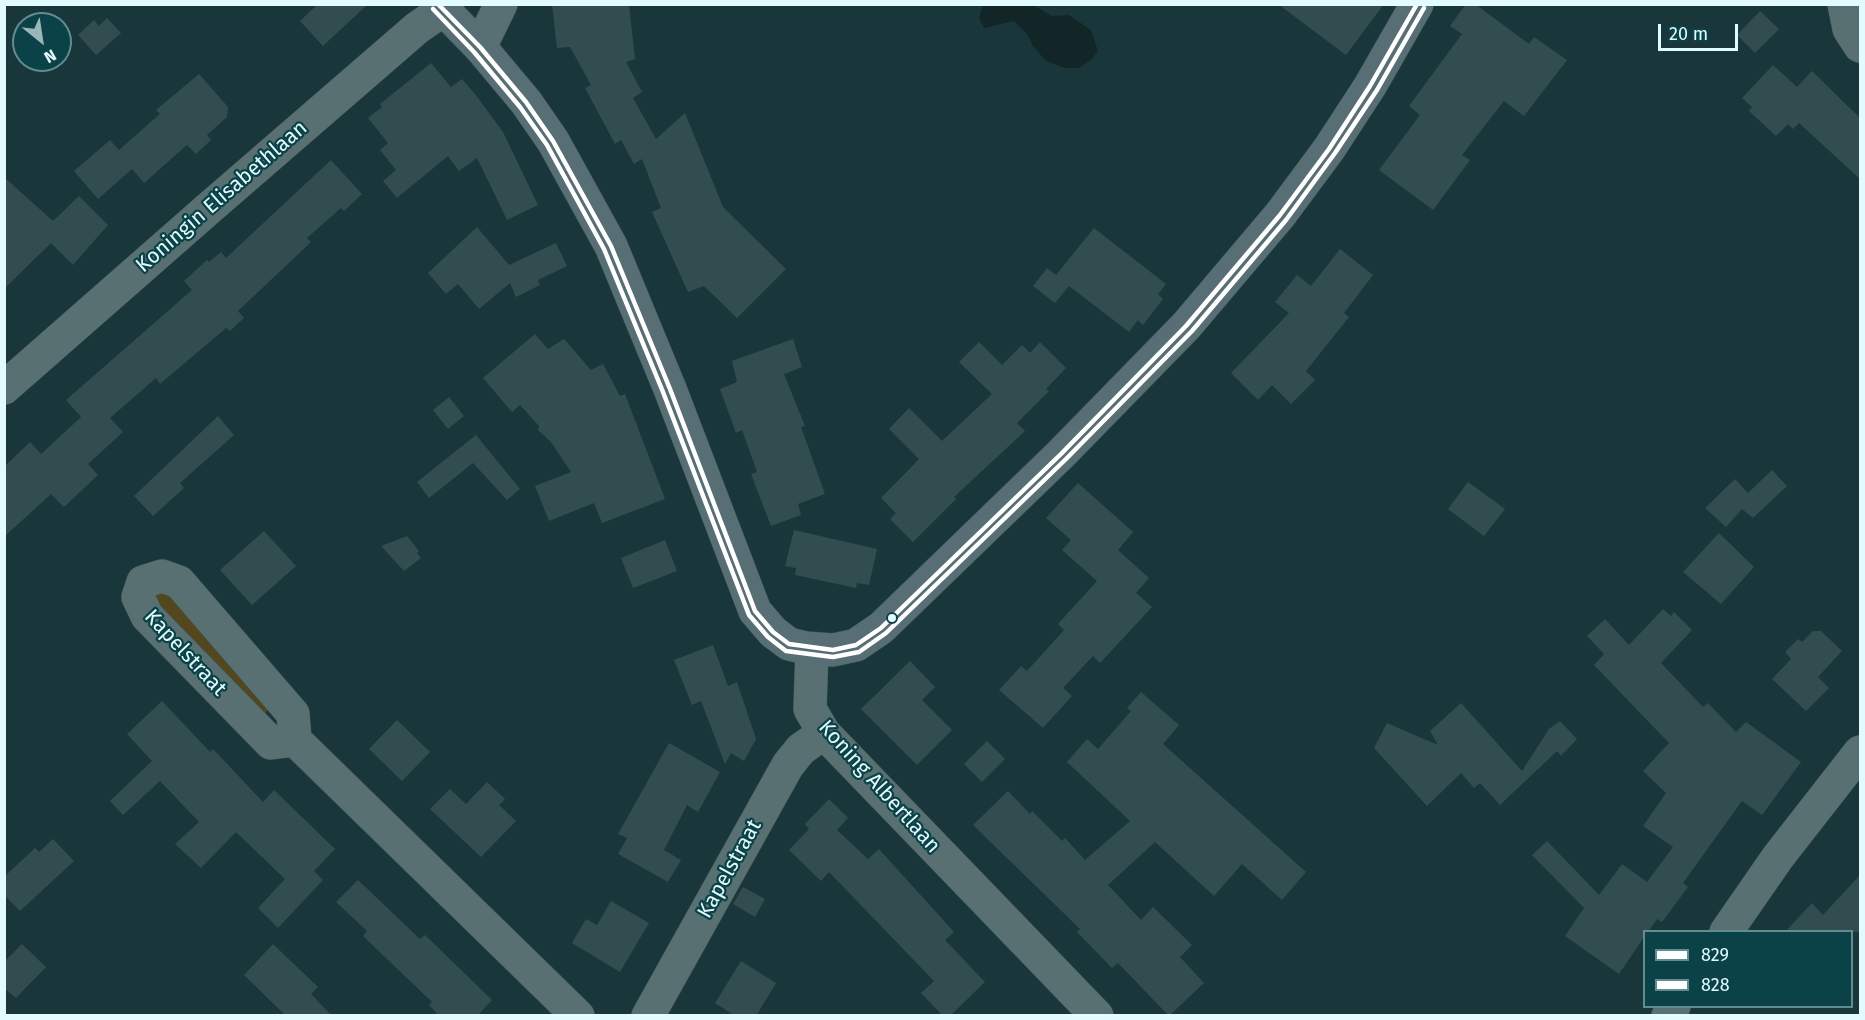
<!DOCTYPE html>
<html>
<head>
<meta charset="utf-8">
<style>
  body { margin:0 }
  #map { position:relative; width:1865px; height:1020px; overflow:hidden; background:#19373a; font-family:"Fira Sans",sans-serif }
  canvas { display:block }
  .frame { position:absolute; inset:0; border:6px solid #e1fbfe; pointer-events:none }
  .legend { position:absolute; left:1643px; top:930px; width:210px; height:78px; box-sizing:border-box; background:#0b4247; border:2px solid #618c90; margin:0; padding:8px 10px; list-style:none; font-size:18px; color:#e1fbfe }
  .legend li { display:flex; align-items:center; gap:12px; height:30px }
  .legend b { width:30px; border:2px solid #618c90 }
  .north { position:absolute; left:12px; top:12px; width:60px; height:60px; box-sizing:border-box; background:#0b4247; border:2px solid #618c90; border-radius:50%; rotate:150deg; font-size:16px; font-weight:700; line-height:24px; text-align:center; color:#e1fbfe }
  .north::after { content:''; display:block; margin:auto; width:21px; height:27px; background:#9bb6b9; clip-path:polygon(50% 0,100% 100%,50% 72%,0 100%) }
  .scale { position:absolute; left:1658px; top:24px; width:80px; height:27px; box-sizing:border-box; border:3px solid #e1fbfe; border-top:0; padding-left:8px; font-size:18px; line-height:21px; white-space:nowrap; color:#e1fbfe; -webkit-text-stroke:4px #0b4247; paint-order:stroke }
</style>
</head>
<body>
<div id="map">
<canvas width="1865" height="1020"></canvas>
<div class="frame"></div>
<ul class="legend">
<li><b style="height:8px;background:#fff"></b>829</li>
<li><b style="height:8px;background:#fff"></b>828</li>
</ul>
<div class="north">N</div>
<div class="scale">20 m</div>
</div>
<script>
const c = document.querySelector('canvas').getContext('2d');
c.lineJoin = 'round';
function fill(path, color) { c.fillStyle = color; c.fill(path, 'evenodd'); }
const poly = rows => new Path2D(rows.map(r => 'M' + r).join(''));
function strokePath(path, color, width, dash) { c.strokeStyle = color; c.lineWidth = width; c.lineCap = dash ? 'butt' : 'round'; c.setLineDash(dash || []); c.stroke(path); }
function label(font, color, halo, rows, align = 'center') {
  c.font = font + ' "Fira Sans",sans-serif'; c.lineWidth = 4.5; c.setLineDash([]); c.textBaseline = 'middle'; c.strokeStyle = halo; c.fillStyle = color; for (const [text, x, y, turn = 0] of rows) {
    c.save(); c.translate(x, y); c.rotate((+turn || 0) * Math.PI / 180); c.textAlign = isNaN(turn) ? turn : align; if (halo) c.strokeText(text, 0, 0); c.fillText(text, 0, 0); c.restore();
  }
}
fill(poly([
  [162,588,268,708,266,713,261,717,152,605,150,589]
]), '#54471e');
fill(poly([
  [1031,4,1052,16,1069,15,1091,30,1098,51,1091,60,1079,68,1065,68,1046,61,1033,46,1027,34,1014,21,984,28,979,18,983,5]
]), '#122628');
fill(poly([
  [318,4,368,4,323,46,300,21],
  [552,4,629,4,635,59,626,62,642,92,633,98,656,139,685,113,723,207,786,269,737,318,704,286,688,292,652,212,661,208,642,159,634,164,621,140,615,144,585,88,591,85,570,47,557,48],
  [1278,4,1384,4,1346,55],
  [1466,4,1475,4,1529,44,1534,37,1567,60,1524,116,1504,101,1462,155,1470,160,1433,210,1379,170,1420,115,1409,106,1462,34,1450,26],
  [1760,11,1779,29,1755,53,1737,35],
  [107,18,121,33,96,55,78,35,94,20,99,26],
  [431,63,451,87,462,79,475,94,503,132,538,205,507,220,477,158,459,171,448,156,397,198,383,181,396,170,380,150,388,143,368,118,382,107,380,104],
  [1773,65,1797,87,1812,71,1860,118,1860,179,1799,123,1793,129,1788,124,1776,136,1749,111,1752,107,1742,98],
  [199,74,228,107,227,117,207,135,211,140,196,154,187,145,144,183,132,169,98,199,74,171,110,140,119,150,160,114,156,110],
  [331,160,362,194,344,211,341,208,307,238,311,242,238,311,244,318,230,331,226,328,160,384,156,378,110,418,123,432,88,464,98,475,64,507,51,494,4,537,4,467,30,442,41,454,81,417,66,400,192,290,184,281,207,260,209,262,221,252,226,258],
  [4,177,53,221,79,196,108,225,73,265,51,243,4,289],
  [477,227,509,265,556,243,567,266,538,280,540,285,516,297,510,283,479,309,458,284,446,294,428,273],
  [1094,228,1166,284,1158,294,1163,299,1143,325,1138,320,1129,332,1069,286,1055,303,1033,286,1047,268,1056,275],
  [1340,249,1373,275,1344,313,1349,317,1306,371,1315,380,1291,404,1272,385,1258,400,1231,373,1289,313,1275,302,1297,275,1311,286],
  [535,334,548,349,564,339,591,370,603,364,620,396,625,394,665,499,602,523,594,503,549,521,535,486,571,472,551,442,538,430,539,426,520,405,512,412,483,378],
  [793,339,802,367,784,374,805,426,801,427,825,494,798,504,801,515,771,526,751,474,757,472,742,430,736,433,720,389,737,382,732,361],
  [979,342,1002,365,1022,345,1030,353,1040,342,1066,368,1046,389,1049,391,1017,423,1025,431,954,497,956,499,913,542,890,519,896,513,881,498,919,459,889,429,909,408,942,441,977,408,992,394,959,362],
  [449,397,464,416,448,429,433,410],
  [218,416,234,435,180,483,184,488,153,516,134,496],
  [476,435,520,489,507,500,473,463,429,498,417,482],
  [1772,470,1787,486,1753,518,1742,509,1726,527,1705,508,1735,479,1748,493],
  [1468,482,1505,509,1484,536,1448,509],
  [1078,483,1133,532,1118,550,1149,578,1136,593,1152,607,1100,663,1093,656,1063,688,1072,696,1043,728,999,690,1021,666,1027,671,1064,630,1058,624,1097,581,1062,550,1071,540,1046,518],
  [794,530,877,549,869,585,857,583,856,588,795,575,796,568,785,566],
  [264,531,296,566,252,605,220,570],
  [1719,533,1754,567,1721,604,1683,572],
  [407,536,419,551,417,553,421,558,404,571,381,546],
  [665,540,677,571,633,588,621,558],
  [1663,609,1671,616,1674,612,1692,630,1661,663,1703,707,1708,703,1736,732,1746,722,1801,762,1762,815,1742,801,1683,883,1688,887,1662,922,1657,919,1648,932,1644,932,1644,937,1619,974,1565,936,1584,908,1532,855,1547,841,1599,895,1622,864,1647,882,1673,847,1643,826,1666,793,1643,771,1669,743,1594,665,1604,654,1587,636,1605,619,1629,645],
  [1813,631,1821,631,1842,651,1818,677,1829,688,1806,711,1772,679,1791,659,1785,652,1798,639,1802,642],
  [713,645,728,686,737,682,756,739,744,761,731,753,725,764,701,701,692,705,674,660],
  [910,661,935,687,922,700,952,730,917,765,861,709],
  [1141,692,1179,725,1163,744,1306,872,1282,900,1242,864,1214,896,1155,842,1108,885,1141,920,1153,907,1192,945,1180,957,1204,983,1169,1016,1118,963,1112,968,1077,932,1080,929,973,825,1008,791,1030,814,1032,811,1062,841,1065,838,1085,860,1130,821,1067,762,1087,739,1098,749,1131,711,1127,708],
  [162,701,210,752,213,749,263,802,274,790,335,849,314,871,323,880,278,928,258,908,285,879,236,832,201,868,175,844,199,822,160,781,123,815,110,801,152,761,127,734],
  [1461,703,1522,771,1549,729,1560,721,1577,739,1561,756,1557,751,1500,805,1480,783,1474,788,1461,773,1427,806,1374,748,1387,723,1438,745,1430,731],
  [397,720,430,752,402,781,369,749],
  [987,741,1005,759,982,782,964,764],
  [669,743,720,772,698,812,687,805,664,850,681,860,668,882,618,854,627,838,618,834],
  [487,782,505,799,499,805,516,821,481,857,430,809,450,789,466,804],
  [829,799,848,818,837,830,868,859,879,849,954,932,945,940,985,982,950,1016,943,1016,921,993,934,981,829,872,821,881,789,850,809,829,805,824],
  [53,839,74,861,20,911,4,895,4,877,35,848,39,852],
  [1860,875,1860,932,1785,932,1812,903,1823,915],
  [358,880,420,939,425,935,492,1000,477,1016,439,1016,429,1005,432,1002,363,936,367,931,336,902],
  [743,887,765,899,755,917,733,904],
  [611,901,649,923,620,972,572,943,586,919,597,925],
  [22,944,46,967,16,998,4,988,4,962],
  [273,944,318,987,311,994,332,1016,286,1016,244,975],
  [741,961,776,983,756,1016,735,1016,715,1003]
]), '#324d50');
const minor = poly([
  [1844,4,1849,29,1860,46],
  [480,47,501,4],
  [4,388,208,209,417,28,443,10],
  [812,649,810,709,824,733,1097,1016],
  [295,740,271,743,147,616,138,597,143,582,162,576,179,582,293,714,295,740,578,1016],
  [1726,932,1778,857,1860,752],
  [648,1016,788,765,801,749,824,733],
  [1668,1016,1674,1006]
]);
const major = poly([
  [438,4,480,47,526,102,553,141,611,246,670,389,755,611,773,632,789,644,806,648,833,650,856,645,881,628,1061,454,1186,326,1280,215,1329,149,1370,86,1417,4]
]);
strokePath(minor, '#3d5254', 34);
strokePath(major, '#3d5254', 34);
strokePath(minor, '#597073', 33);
strokePath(major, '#586e75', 33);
strokePath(poly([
  [438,4,480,47,526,102,553,141,611,246,670,389,755,611,773,632,789,644,833,650,856,645,881,628,1061,454,1186,326,1280,215,1329,149,1370,86,1417,4]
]), '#fff', 4.5);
strokePath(poly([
  [433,9,474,52,520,107,547,145,604,249,663,392,749,615,768,637,786,651,833,657,859,652,886,633,1066,459,1192,331,1286,220,1335,153,1377,90,1424,8]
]), '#fff', 4.5);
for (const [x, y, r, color] of [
  [892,618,5,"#e1fbfe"]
]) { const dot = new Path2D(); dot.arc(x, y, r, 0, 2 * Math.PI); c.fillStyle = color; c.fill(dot); strokePath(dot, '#0b4247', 2); }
label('21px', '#e1fbfe', '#0b4247', [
  ["Koningin Elisabethlaan",222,197,-41],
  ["Kapelstraat",185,653,47],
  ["Koning Albertlaan",879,787,48],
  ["Kapelstraat",730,869,-61]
]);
</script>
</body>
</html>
